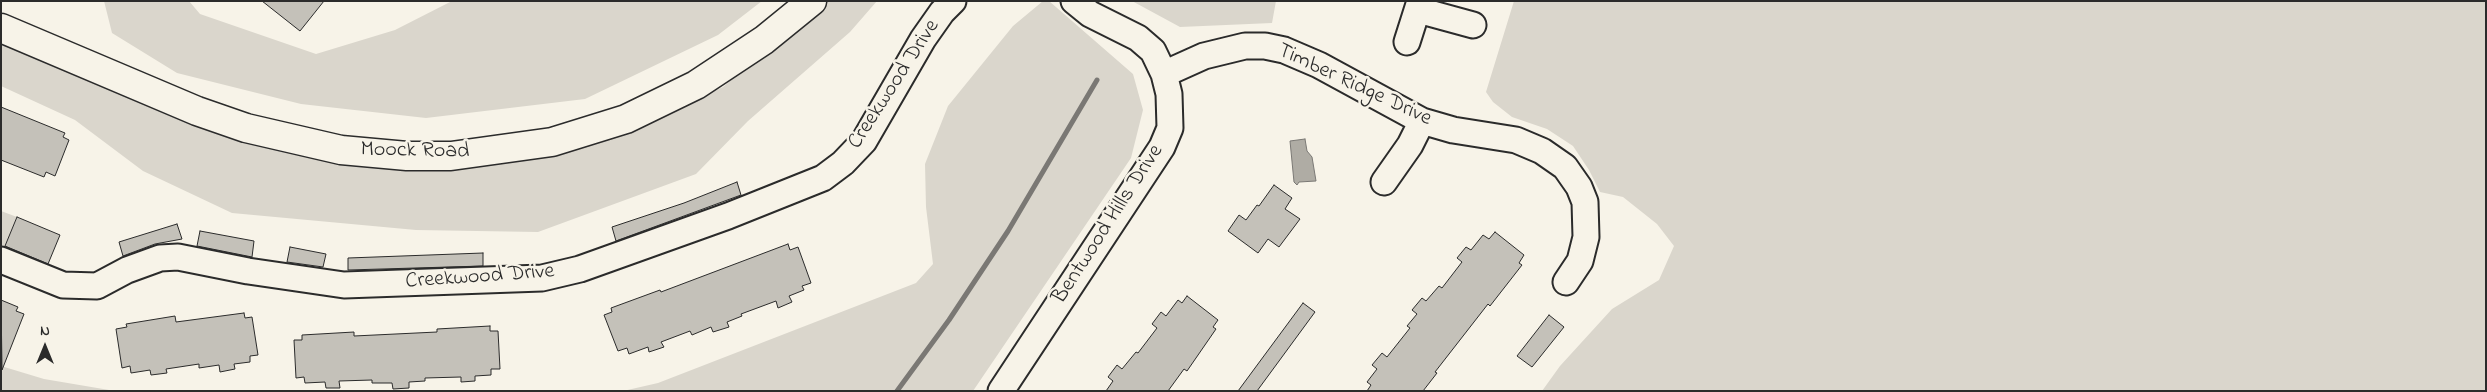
<!DOCTYPE html>
<html>
<head>
<meta charset="utf-8">
<style>
  body { margin:0 }
  #map { position:relative; width:2487px; height:392px; overflow:hidden; background:#f7f3e8; font-family:"Indie Flower",sans-serif }
  canvas { display:block }
  .frame { position:absolute; inset:0; border:2px solid #2b2b2b; pointer-events:none }
  .north { position:absolute; left:20px; top:322px; width:50px; height:50px; -webkit-text-stroke:4px #f7f3e8; paint-order:stroke; rotate:0deg; font-size:14px; font-weight:700; line-height:20px; text-align:center; color:#2b2b2b }
  .north::after { content:''; display:block; margin:auto; width:18px; height:22px; background:#2b2b2b; clip-path:polygon(50% 0,100% 100%,50% 72%,0 100%) }
</style>
</head>
<body>
<div id="map">
<canvas width="2487" height="392"></canvas>
<div class="frame"></div>
<div class="north">N</div>
</div>
<script>
const c = document.querySelector('canvas').getContext('2d');
c.lineJoin = 'round';
function fill(path, color) { c.fillStyle = color; c.fill(path, 'evenodd'); }
const poly = rows => new Path2D(rows.map(r => 'M' + r).join(''));
function strokePath(path, color, width, dash) { c.strokeStyle = color; c.lineWidth = width; c.lineCap = dash ? 'butt' : 'round'; c.setLineDash(dash || []); c.stroke(path); }
function label(font, color, halo, rows, align = 'center') {
  c.font = font + ' "Indie Flower",sans-serif'; c.lineWidth = 5; c.setLineDash([]); c.textBaseline = 'middle'; c.strokeStyle = halo; c.fillStyle = color; for (const [text, x, y, turn = 0] of rows) {
    c.save(); c.translate(x, y); c.rotate((+turn || 0) * Math.PI / 180); c.textAlign = isNaN(turn) ? turn : align; if (halo) c.strokeText(text, 0, 0); c.fillText(text, 0, 0); c.restore();
  }
}
fill(poly([
  [104,1,189,1,200,14,316,54,395,30,452,1,762,1,718,35,585,99,426,118,301,104,177,73,112,33],
  [823,1,877,1,850,32,748,121,696,174,538,232,416,230,232,213,143,171,75,120,1,86,1,38,361,164,645,123,723,87],
  [1043,1,1049,1,1133,74,1143,110,1131,158,973,391,623,391,658,383,916,283,933,264,926,207,925,164,948,106,1013,26],
  [1132,1,1276,1,1272,23,1180,27],
  [1514,1,2486,1,2486,391,1542,391,1560,366,1612,309,1659,280,1674,246,1657,224,1623,197,1600,192,1589,170,1573,146,1547,129,1512,117,1493,102,1486,92],
  [1,211,17,217,5,248,1,247],
  [1,366,44,379,115,391,1,391]
]), '#dad6cc');
const water = poly([
  [1305,139,1307,151,1312,157,1316,181,1299,182,1297,185,1294,182,1290,141,1305,139]
]);
fill(water, '#afaca4');
strokePath(water, '#7a7874', 1);
strokePath(poly([
  [897,391,949,320,1008,231,1097,80]
]), '#7a7874', 5);
const building = poly([
  [262,1,324,1,300,31,262,1],
  [1,107,65,133,63,137,69,140,55,176,46,172,44,177,1,160,1,107],
  [737,182,741,195,616,241,612,227,684,203,737,182],
  [1274,185,1292,198,1285,209,1300,219,1279,247,1268,239,1258,253,1228,231,1239,215,1246,220,1257,205,1259,206,1274,185],
  [17,217,60,235,48,264,5,246,17,217],
  [177,224,182,239,155,244,123,256,119,242,177,224],
  [200,231,254,241,252,257,197,246,200,231],
  [1495,232,1524,255,1519,263,1522,265,1490,306,1488,304,1435,372,1437,373,1423,391,1367,391,1371,385,1367,382,1377,369,1372,365,1382,353,1387,357,1410,328,1407,326,1417,314,1412,310,1422,298,1426,301,1439,286,1442,288,1462,262,1457,258,1466,247,1471,250,1483,235,1489,239,1495,232],
  [788,244,790,250,798,247,811,283,802,286,804,290,789,296,792,302,778,308,776,301,741,314,742,316,727,322,729,327,713,332,711,327,692,335,690,331,661,342,664,347,649,352,648,347,629,354,627,348,618,351,604,315,612,312,611,308,660,290,661,292,788,244],
  [290,247,326,254,323,267,287,262,290,247],
  [483,253,483,266,348,270,348,258,483,253],
  [1187,296,1218,320,1213,327,1216,329,1187,371,1184,369,1168,391,1106,391,1113,381,1108,377,1117,365,1122,369,1136,352,1138,353,1157,328,1152,324,1161,312,1166,316,1178,300,1182,303,1187,296],
  [1,300,18,307,16,311,24,314,2,370,1,300],
  [1303,303,1315,312,1257,391,1238,391,1303,303],
  [244,313,245,318,252,317,258,355,250,356,250,362,234,364,235,369,220,372,219,365,199,368,199,364,166,369,167,373,151,375,150,370,131,373,130,366,122,368,116,329,127,327,126,324,175,316,176,322,244,313],
  [1549,315,1564,327,1532,367,1517,356,1549,315],
  [490,326,490,331,498,331,500,369,491,369,491,375,475,376,475,381,461,382,461,377,425,378,425,381,409,382,409,388,393,389,392,383,372,383,372,380,339,381,340,388,326,388,325,382,305,383,304,377,296,378,294,340,302,340,302,335,354,332,354,336,437,332,437,329,490,326]
]);
fill(building, '#c4c1b9');
strokePath(building, '#2b2b2b', 1);
const minor = poly([
  [1418,10,1473,25],
  [1407,42,1420,1],
  [1164,74,1204,56,1245,46,1265,46,1284,50,1319,65,1422,121,1453,130,1516,140,1542,151,1565,167,1579,187,1585,202,1586,237,1580,261,1566,282],
  [1384,182,1410,145,1422,121],
  [1,260,63,285,97,286,127,270,160,258,178,257,248,271,344,285,542,278,580,269,728,216,823,178,843,163,864,141,923,39,942,12,953,1],
  [1001,391,1162,147,1170,128,1169,94,1164,74,1153,51,1138,38,1090,14,1074,1]
]);
const major = poly([
  [1,28,197,111,246,128,341,150,407,156,451,156,552,142,626,119,696,85,764,40,812,1]
]);
strokePath(minor, '#2b2b2b', 29);
strokePath(major, '#2b2b2b', 31);
strokePath(minor, '#f7f3e8', 25);
strokePath(major, '#f7f3e8', 28);
label('22px', '#2b2b2b', '#f7f3e8', [
  ["Creekwood Drive",895,85,-57],
  ["Timber Ridge Drive",1354,86,25],
  ["Moock Road",415,152,1],
  ["Bentwood Hills Drive",1109,225,-57],
  ["Creekwood Drive",480,278,-4]
]);
</script>
</body>
</html>
